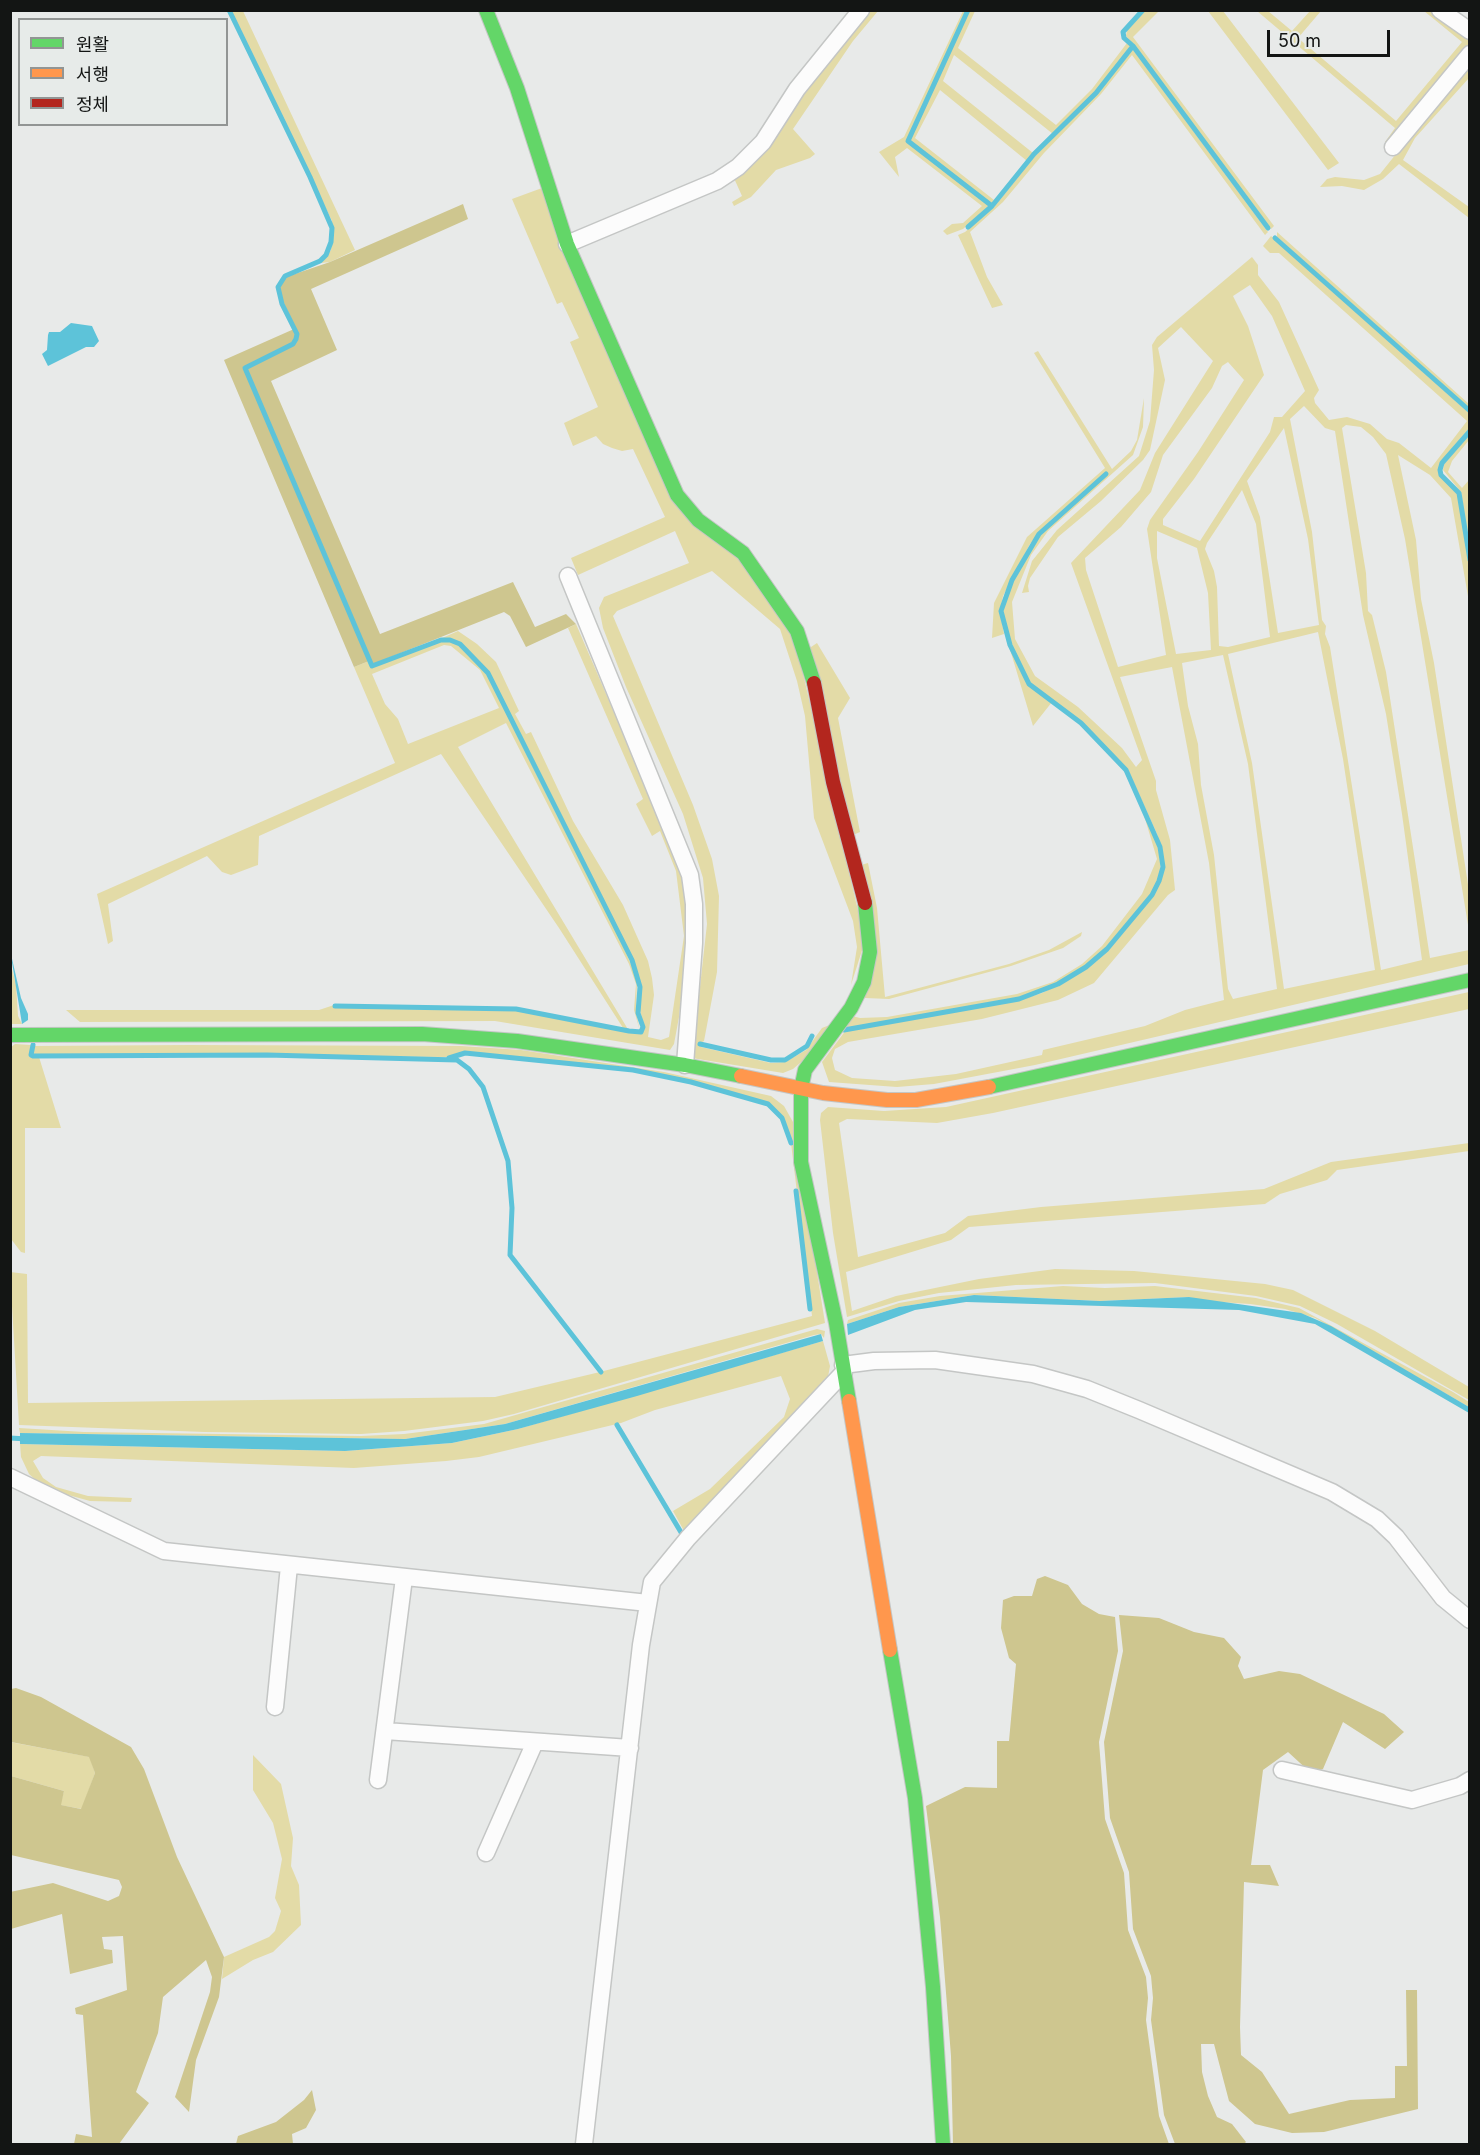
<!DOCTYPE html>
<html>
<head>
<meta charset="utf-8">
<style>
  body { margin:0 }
  #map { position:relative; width:1480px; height:2155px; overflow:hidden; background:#e8eae9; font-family:Inter,"Noto Sans KR",sans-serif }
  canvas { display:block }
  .frame { position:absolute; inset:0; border:12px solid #131514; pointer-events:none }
  .legend { position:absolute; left:18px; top:18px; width:210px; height:108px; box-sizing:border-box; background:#e7ebe9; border:2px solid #929594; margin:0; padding:8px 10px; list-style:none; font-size:18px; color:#131514 }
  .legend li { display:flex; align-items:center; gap:12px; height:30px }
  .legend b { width:30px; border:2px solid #929594 }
  .scale { position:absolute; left:1267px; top:30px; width:123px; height:27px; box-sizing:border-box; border:3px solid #131514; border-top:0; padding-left:8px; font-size:18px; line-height:21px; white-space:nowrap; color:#131514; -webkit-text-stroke:4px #e7ebe9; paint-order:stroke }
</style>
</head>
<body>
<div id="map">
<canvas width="1480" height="2155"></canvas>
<div class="frame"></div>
<ul class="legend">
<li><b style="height:8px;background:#63d668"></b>원활</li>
<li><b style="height:8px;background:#ff974d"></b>서행</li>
<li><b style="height:8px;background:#b3261e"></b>정체</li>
</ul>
<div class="scale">50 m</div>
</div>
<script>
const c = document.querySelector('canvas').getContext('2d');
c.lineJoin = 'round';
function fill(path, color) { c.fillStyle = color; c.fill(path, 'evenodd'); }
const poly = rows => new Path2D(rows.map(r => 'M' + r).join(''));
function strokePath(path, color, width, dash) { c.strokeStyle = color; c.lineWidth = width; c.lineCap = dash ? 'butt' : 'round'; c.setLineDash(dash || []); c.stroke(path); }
fill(poly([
  [970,10,975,11,958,48,1056,125,1092,89,1127,43,1131,46,1095,92,1053,134,954,55,943,81,1033,153,1027,161,940,90,915,138,994,200,991,204,909,140],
  [230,11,243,11,355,250,330,262,321,263,331,250,332,221],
  [867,11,878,11,853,41,793,129,815,154,810,158,776,170,751,197,734,206,732,202,742,196,733,176,768,139],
  [963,11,967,11,906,141,989,206,963,229,947,235,943,231,952,224,963,223,982,206,907,148,895,157,899,177,879,152,904,137],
  [1145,11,1159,11,1133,37,1274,226,1271,229,1126,36,1127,30],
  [1208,11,1223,11,1339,163,1328,170],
  [1257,11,1268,11,1292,31,1310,11,1321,11,1298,38,1396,121,1462,42,1424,11,1435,11,1469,36,1469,49,1391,142,1385,142,1395,128],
  [1132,48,1268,232,1265,235,1132,55,1101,94,1044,153,1003,202,970,232,987,277,1003,305,992,308,958,235,965,232,994,207,1035,156,1097,94],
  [1469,63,1469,78,1415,138,1403,160,1469,207,1469,218,1399,164,1383,179,1364,190,1342,186,1320,187,1327,179,1335,177,1364,180,1380,174],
  [542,188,673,498,746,565,794,635,865,941,851,985,857,947,853,921,814,818,805,716,797,681,780,629,712,571,617,611,613,616,693,805,712,859,719,896,717,972,704,1041,699,1044,701,1047,771,1063,785,1062,806,1050,822,1028,832,1024,806,1058,793,1069,783,1073,692,1058,707,924,703,878,683,814,626,687,603,628,599,608,604,597,689,563,675,531,578,575,571,558,665,517,633,449,622,451,612,448,603,444,596,436,573,446,564,423,598,407,570,342,579,338,562,302,557,304,512,199],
  [1277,232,1469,404,1469,408,1277,237],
  [1271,236,1469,413,1469,429,1441,462,1439,470,1440,476,1458,494,1459,500,1469,568,1469,602,1451,498,1430,475,1398,455,1416,540,1421,599,1434,663,1469,891,1469,931,1405,539,1386,454,1373,437,1361,427,1346,425,1342,428,1366,573,1368,611,1372,615,1386,672,1430,958,1469,950,1469,964,1035,1065,934,1084,897,1087,829,1082,822,1062,846,1030,1019,1000,1042,993,1072,978,1108,949,1153,896,1163,874,1163,856,1157,834,1128,770,1082,722,1030,683,1022,670,1004,624,1003,610,1005,597,1032,545,1052,522,1107,475,1105,473,1051,520,1030,544,1003,596,1000,611,1004,634,992,638,994,603,1027,537,1105,468,1034,353,1038,351,1112,469,1131,451,1137,440,1144,398,1143,427,1133,455,1048,531,1031,555,1012,602,1015,639,1035,676,1078,707,1122,748,1136,767,1142,760,1071,563,1140,490,1155,453,1213,361,1181,327,1158,348,1165,380,1150,450,1143,460,1101,501,1058,537,1030,578,1028,586,1029,592,1022,593,1032,561,1057,530,1139,456,1150,421,1154,370,1152,345,1157,337,1252,257,1258,265,1258,275,1279,302,1319,390,1314,398,1315,403,1329,420,1347,417,1370,424,1387,439,1399,443,1431,468,1467,421,1279,253,1270,253,1263,246],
  [1250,285,1272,316,1305,391,1282,417,1274,417,1270,432,1200,541,1163,525,1163,519,1194,479,1264,375,1248,326,1233,296],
  [1228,362,1244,380,1198,452,1150,520,1147,529,1166,655,1118,667,1086,570,1085,558,1121,527,1151,492,1163,455,1212,388,1222,366],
  [1304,406,1325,428,1335,431,1363,615,1386,714,1402,814,1422,960,1381,970,1330,647,1325,634,1326,626,1322,620,1312,532,1290,419],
  [1284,428,1308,539,1319,625,1278,633,1260,517,1247,481],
  [1242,490,1256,524,1270,637,1228,647,1219,646,1217,587,1214,571,1205,549,1207,543],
  [1157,531,1197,548,1208,593,1211,650,1176,654,1157,558],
  [1318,632,1343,759,1375,970,1284,989,1252,763,1228,654],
  [1223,655,1248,764,1277,989,1233,999,1228,989,1214,855,1201,785,1198,744,1188,706,1182,663],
  [1172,667,1209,863,1224,1000,1185,1010,1145,1026,1043,1050,1042,1055,956,1074,895,1081,852,1078,835,1070,832,1058,835,1049,848,1042,982,1019,1058,1000,1094,983,1168,895,1175,890,1170,840,1156,790,1156,781,1120,677],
  [1469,434,1469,440,1452,461,1448,472,1462,488,1469,480,1469,545,1461,492,1443,470,1444,464],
  [576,624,681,868,688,909,687,943,679,1017,674,1044,670,1050,495,1021,80,1022,66,1010,319,1010,334,1005,516,1010,625,1031,559,928,441,754,259,836,258,865,255,866,231,875,222,872,207,856,108,904,113,941,108,944,97,894,395,763,354,667,369,661,372,667,441,641,450,641,459,645,487,674,554,810,605,905,637,978,636,1013,640,1031,634,1010,636,984,629,964,506,723,458,747,629,1031,642,1033,644,1027,639,1006,641,987,633,959,489,672,460,643,451,639,440,639,458,631,477,644,496,662,519,711,515,714,526,734,531,732,573,821,623,905,648,961,652,978,654,995,648,1037,661,1040,669,1037,684,936,676,871,660,831,652,836,636,804,643,799,568,628],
  [444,645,451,646,480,670,499,708,408,744,398,719,385,704,372,674],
  [817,643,850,698,838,718,860,832,853,835,808,649],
  [1009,646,1028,685,1052,702,1033,726],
  [1138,795,1159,847,1161,874,1151,894,1106,948,1085,967,1058,983,1019,997,846,1028,852,1016,860,1018,887,1017,1017,994,1053,982,1082,964,1102,946,1142,894,1157,859],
  [868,863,877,908,885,997,1009,964,1049,950,1082,932,1081,936,1063,948,1011,966,889,999,865,998,861,865],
  [10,961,16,985,18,1016,22,1024,11,1024],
  [1469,992,1469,1009,993,1113,937,1123,847,1119,839,1123,858,1257,945,1233,968,1216,1041,1207,1264,1189,1331,1162,1469,1143,1469,1151,1337,1170,1327,1180,1280,1194,1265,1204,969,1227,951,1240,846,1272,852,1311,896,1296,979,1279,1055,1269,1134,1271,1265,1284,1293,1290,1375,1331,1469,1387,1469,1400,1337,1324,1300,1306,1256,1296,1155,1283,1016,1285,939,1293,899,1301,847,1317,833,1233,820,1120,821,1113,828,1107,884,1111,946,1107],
  [15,1044,31,1045,30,1055,39,1057,61,1128,25,1128,25,1253,21,1252,11,1239,10,1048],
  [189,1045,461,1046,521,1050,664,1072,771,1096,784,1106,793,1122,825,1323,514,1414,483,1421,404,1431,361,1434,205,1432,19,1425,10,1272,27,1274,28,1403,495,1397,600,1372,812,1316,790,1135,783,1117,768,1103,691,1081,633,1068,465,1052,446,1057,32,1054,34,1046],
  [1063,1286,1105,1288,1155,1286,1256,1298,1299,1308,1453,1392,1469,1402,1469,1407,1315,1318,1285,1309,1250,1304,1204,1301,1189,1297,1100,1301,974,1295,899,1307,847,1324,848,1320,899,1303,940,1296],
  [817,1329,825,1331,824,1338,821,1334,814,1335,505,1424,405,1439,20,1433,19,1428,84,1432,361,1436,404,1434,484,1424],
  [823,1341,830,1366,828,1377,690,1530,683,1529,673,1511,710,1489,784,1417,790,1399,781,1376,655,1410,621,1423,479,1457,446,1461,354,1468,41,1456,33,1461,43,1478,56,1487,88,1496,132,1498,131,1502,90,1501,61,1493,40,1484,29,1474,21,1457,20,1444,345,1451,452,1443,518,1429],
  [10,1742,90,1757,95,1773,82,1809,60,1805,64,1791,11,1776],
  [253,1755,281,1784,293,1838,291,1866,299,1885,301,1925,273,1952,253,1960,222,1979,224,1957,269,1937,275,1931,281,1911,275,1898,282,1859,273,1823,253,1790]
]), '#e3dba7');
fill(poly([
  [463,204,468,219,311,289,337,350,271,381,380,634,513,582,535,627,566,614,576,624,526,647,510,616,504,612,373,664,246,368,294,345,298,339,298,333,280,295,279,287,286,277,330,262],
  [294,329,296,334,293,343,243,367,369,661,354,667,224,360],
  [1045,1576,1068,1585,1082,1604,1099,1614,1115,1617,1118,1651,1099,1742,1105,1819,1124,1873,1128,1930,1146,1977,1148,1998,1146,2020,1159,2116,1169,2144,953,2144,951,2056,940,1917,926,1806,965,1787,997,1788,997,1741,1009,1741,1016,1664,1009,1658,1001,1628,1003,1600,1014,1596,1032,1596,1037,1579],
  [1119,1615,1159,1618,1194,1632,1224,1638,1241,1657,1238,1666,1244,1679,1279,1671,1300,1674,1384,1714,1404,1732,1385,1749,1343,1722,1323,1769,1311,1773,1288,1752,1263,1770,1251,1865,1270,1865,1279,1886,1244,1882,1240,2027,1241,2055,1262,2072,1289,2114,1350,2100,1395,2098,1395,2066,1407,2066,1406,1990,1417,1990,1418,2109,1324,2132,1292,2133,1255,2124,1229,2101,1214,2044,1201,2044,1202,2072,1208,2096,1217,2117,1232,2124,1246,2142,1244,2144,1175,2144,1164,2115,1151,2020,1153,1998,1151,1976,1133,1929,1129,1872,1110,1818,1104,1742,1123,1651],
  [16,1688,41,1697,131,1747,144,1769,177,1857,224,1957,219,1997,196,2060,189,2112,175,2097,210,1992,212,1977,206,1960,163,1997,158,2033,136,2092,149,2103,119,2144,74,2144,76,2134,92,2137,83,2015,76,2014,75,2008,127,1990,123,1936,102,1937,104,1949,112,1950,113,1963,70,1974,62,1914,11,1929,10,1892,53,1883,108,1901,119,1896,122,1887,119,1880,11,1855,11,1776,64,1791,61,1805,81,1809,95,1773,89,1757,11,1742,11,1689],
  [312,2090,316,2110,306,2128,292,2134,293,2144,236,2144,238,2136,276,2122,304,2100]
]), '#cec68f');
fill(poly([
  [71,323,92,326,99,341,94,347,86,347,48,366,42,354,47,350,48,335,49,332,60,332],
  [10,950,21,998,28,1014,28,1020,22,1024],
  [974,1295,1100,1301,1189,1297,1301,1313,1331,1326,1469,1407,1469,1413,1315,1324,1239,1310,966,1302,915,1310,848,1335,847,1324,899,1307],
  [821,1334,823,1341,637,1396,518,1429,452,1443,345,1451,20,1444,20,1433,405,1439,505,1424]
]), '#5dc3d9');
strokePath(poly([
  [229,10,310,177,332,228,331,242,326,255,320,261,285,276,278,287,282,304,297,334,296,339,293,344,245,368,372,666,441,640,450,640,460,644,488,673,632,960,640,987,638,1013,643,1027,641,1032,629,1031,516,1009,335,1006],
  [968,10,908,141,992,206],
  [1133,46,1124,38,1123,32,1143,10],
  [968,227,992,206,1034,154,1096,93,1133,46,1268,228],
  [1275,238,1470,411],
  [1470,431,1442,463,1440,470,1441,475,1459,493,1470,560],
  [844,1030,1019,999,1058,984,1086,967,1107,949,1152,895,1159,881,1163,867,1160,847,1126,770,1081,723,1029,684,1010,645,1001,611,1012,580,1039,534,1106,474],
  [700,1044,771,1060,785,1060,807,1046,812,1036],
  [33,1045,31,1055,33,1056,267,1055,457,1060,469,1069,483,1087,508,1161,512,1208,510,1255,601,1372],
  [449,1058,465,1053,633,1070,691,1082,768,1104,782,1118,791,1143],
  [796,1191,810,1309],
  [617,1425,682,1534],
  [10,1438,27,1439]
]), '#5dc3d9', 5);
const street = poly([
  [1440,10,1470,31],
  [1393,147,1470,54],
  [567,244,717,181,738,167,763,142,797,89,861,10],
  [568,576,690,875,694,904,694,943,685,1065],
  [843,1365,874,1361,935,1360,1033,1374,1087,1389,1139,1410,1332,1492,1377,1519,1396,1537,1443,1598,1470,1620],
  [10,1477,164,1551,648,1603],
  [275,1707,289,1566],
  [385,1731,630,1748],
  [1282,1770,1412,1800,1460,1786,1470,1780],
  [378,1780,404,1578],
  [486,1853,535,1742],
  [584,2144,641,1645,652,1582,688,1538,844,1372]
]);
const fast = poly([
  [486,10,517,88,567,244,677,495,698,520,743,553,797,631,814,683],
  [10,1035,422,1034,517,1041,685,1065,741,1076],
  [989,1087,1470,980],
  [849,1401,836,1323,801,1162,801,1089,805,1070,851,1008,864,982,870,952,865,903],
  [890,1650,915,1798,933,1987,943,2144]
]);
const slow = poly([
  [741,1076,823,1093,887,1100,916,1100,989,1087],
  [849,1401,890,1650]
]);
const jam = poly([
  [814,683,833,782,865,903]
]);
strokePath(street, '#c4c6c5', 19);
strokePath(fast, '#c4c6c5', 16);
strokePath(slow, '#c4c6c5', 16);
strokePath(jam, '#c4c6c5', 16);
strokePath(street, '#fcfcfc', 16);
strokePath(fast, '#63d668', 14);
strokePath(slow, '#ff974d', 14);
strokePath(jam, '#b3261e', 14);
</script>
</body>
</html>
